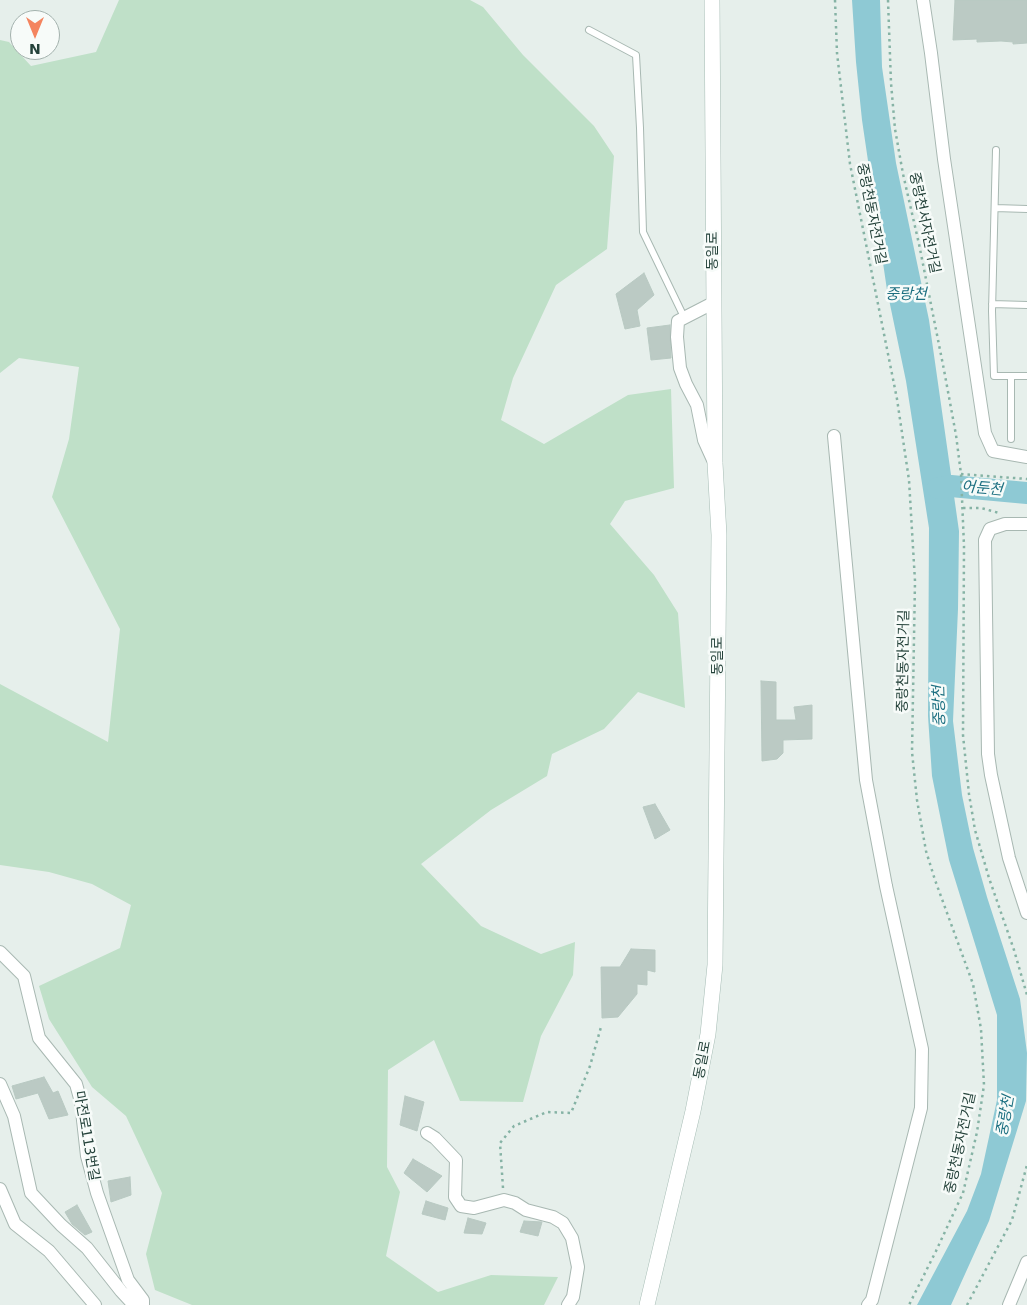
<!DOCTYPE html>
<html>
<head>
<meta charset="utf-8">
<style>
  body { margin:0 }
  #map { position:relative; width:1027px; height:1305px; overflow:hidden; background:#e6efeb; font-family:"DejaVu Sans",sans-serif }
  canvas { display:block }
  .north { position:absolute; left:10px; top:10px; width:50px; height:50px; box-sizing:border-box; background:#f7fbf9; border:1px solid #a3b1ad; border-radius:50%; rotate:180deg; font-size:14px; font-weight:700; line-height:20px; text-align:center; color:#24423a }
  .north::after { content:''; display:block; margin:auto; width:18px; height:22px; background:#f4845f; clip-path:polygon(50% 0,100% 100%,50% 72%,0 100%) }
</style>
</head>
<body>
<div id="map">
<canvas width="1027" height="1305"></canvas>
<div class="north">N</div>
</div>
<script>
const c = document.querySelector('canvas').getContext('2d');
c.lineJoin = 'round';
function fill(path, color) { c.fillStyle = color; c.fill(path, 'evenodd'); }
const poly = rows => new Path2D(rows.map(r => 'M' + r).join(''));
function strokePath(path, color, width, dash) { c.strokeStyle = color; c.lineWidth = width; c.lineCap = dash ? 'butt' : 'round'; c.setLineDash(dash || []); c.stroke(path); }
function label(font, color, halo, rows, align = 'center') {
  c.font = font + ' "DejaVu Sans","Noto Sans KR",sans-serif'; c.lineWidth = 5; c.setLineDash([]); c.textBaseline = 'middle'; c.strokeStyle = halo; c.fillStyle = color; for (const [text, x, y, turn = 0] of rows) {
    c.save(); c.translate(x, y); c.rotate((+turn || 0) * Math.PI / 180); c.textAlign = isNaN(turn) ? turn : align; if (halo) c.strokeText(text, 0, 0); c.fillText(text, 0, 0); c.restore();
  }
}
fill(poly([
  [119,0,470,0,483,7,523,55,594,126,614,156,607,249,556,285,513,378,501,420,544,444,628,395,671,389,674,488,625,501,610,524,654,575,678,613,685,708,638,692,604,729,552,754,547,776,491,810,421,864,481,926,541,954,575,942,573,975,541,1036,523,1102,460,1101,434,1040,388,1070,387,1167,400,1192,386,1256,438,1292,491,1275,558,1277,544,1305,192,1305,155,1290,146,1254,162,1193,126,1116,92,1087,49,1019,39,986,120,948,131,905,92,884,49,872,0,865,0,684,108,742,120,629,52,497,69,439,79,367,19,358,0,373,0,40,9,42,31,66,96,52]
]), '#bfe0c8');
fill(poly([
  [852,0,880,0,882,67,896,163,929,320,959,531,958,609,953,721,962,795,973,848,987,897,1020,999,1027,1053,1026,1101,989,1221,951,1305,917,1305,967,1211,981,1174,997,1100,997,1015,949,860,932,776,928,716,929,528,906,381,887,290,862,120,856,62]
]), '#8ec9d4');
strokePath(poly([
  [938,488,951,486,1027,493]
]), '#8ec9d4', 22);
const building = poly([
  [955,0,1027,0,1027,43,1013,44,1013,42,1001,41,977,42,977,39,953,40,955,0],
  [644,273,654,295,637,310,640,326,625,329,616,294,644,273],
  [670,325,671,358,651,360,647,328,670,325],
  [761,681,776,682,776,720,796,720,794,707,812,705,812,739,783,740,783,753,777,759,762,761,761,681],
  [655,804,670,830,655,839,643,807,655,804],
  [631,949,655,950,655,972,647,970,647,985,637,984,637,994,618,1017,602,1018,601,967,620,967,631,949],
  [44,1077,53,1093,58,1091,68,1115,49,1119,38,1093,16,1099,12,1086,44,1077],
  [405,1096,424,1102,417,1131,400,1125,405,1096],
  [413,1159,442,1176,427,1192,404,1173,413,1159],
  [130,1177,131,1195,111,1202,108,1181,130,1177],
  [426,1201,448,1208,445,1220,422,1214,426,1201],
  [77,1205,92,1232,85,1235,72,1224,65,1212,77,1205],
  [468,1218,486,1223,482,1234,464,1233,468,1218],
  [524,1221,542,1222,538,1236,520,1232,524,1221]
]);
fill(building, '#bbcac4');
strokePath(building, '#b8c9c2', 1);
const lane = poly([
  [589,30,636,55,640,128,643,232,684,317],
  [996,150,992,311,994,376,1027,376],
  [995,208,1027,209],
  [992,304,1027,305],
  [1011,376,1011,439]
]);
const street = poly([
  [923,0,931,53,944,159,985,433,993,451,1027,457],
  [713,303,678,321,677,337,680,368,686,384,697,405,704,440,714,462],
  [834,436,866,780,886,886,922,1049,921,1108,872,1300,868,1305],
  [1027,524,1005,524,990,529,985,540,988,754,991,775,1009,858,1027,913],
  [0,952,24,976,39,1038,76,1084,81,1102,87,1156,97,1193,128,1280,143,1300,143,1305],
  [0,1084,14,1116,31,1193,61,1225,87,1248,121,1291,134,1305],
  [427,1133,435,1138,456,1160,455,1197,461,1206,474,1208,504,1200,515,1203,526,1210,553,1217,563,1223,572,1238,578,1267,573,1297,568,1305],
  [0,1189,15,1224,49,1251,95,1305],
  [1009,1305,1027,1262]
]);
const secondary = poly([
  [647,1305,693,1111,708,1034,715,965,719,535,715,463,712,0]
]);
strokePath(lane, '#a8b8b2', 8);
strokePath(street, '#a8b8b2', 14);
strokePath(secondary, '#a4bbb3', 16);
strokePath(poly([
  [835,0,837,53,850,164,897,399,909,480,915,581,912,752,917,800,926,851,935,880,973,984,981,1029,984,1085,977,1132,963,1193,936,1251,909,1305],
  [888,0,891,83,895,129,903,174,919,244,944,370,956,435,961,474,964,546,963,735,969,794,975,830,989,878,1014,950,1027,995],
  [961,474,1027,479],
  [963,508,981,508,999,513],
  [503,1188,500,1143,514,1126,547,1112,571,1113,590,1066,601,1027],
  [967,1305,1012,1220,1027,1165]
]), '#86b3a5', 2.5, [2.5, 4]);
strokePath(lane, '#fff', 6);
strokePath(street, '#fff', 12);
strokePath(secondary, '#fff', 15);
label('14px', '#24423a', '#f7fbf9', [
  ["중랑천동자전거길",871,214,79],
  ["중랑천서자전거길",924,223,78],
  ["동일로",713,251,-90],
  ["동일로",718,656,-90],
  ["중랑천동자전거길",904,661,-89],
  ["동일로",703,1060,-79],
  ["마전로113번길",86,1136,80],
  ["중랑천동자전거길",961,1143,-78]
]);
label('italic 15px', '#1c6f80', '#f7fbf9', [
  ["중랑천",906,295],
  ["어둔천",982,489,5],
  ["중랑천",940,706,-92],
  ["중랑천",1006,1116,-80]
]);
</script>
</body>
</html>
